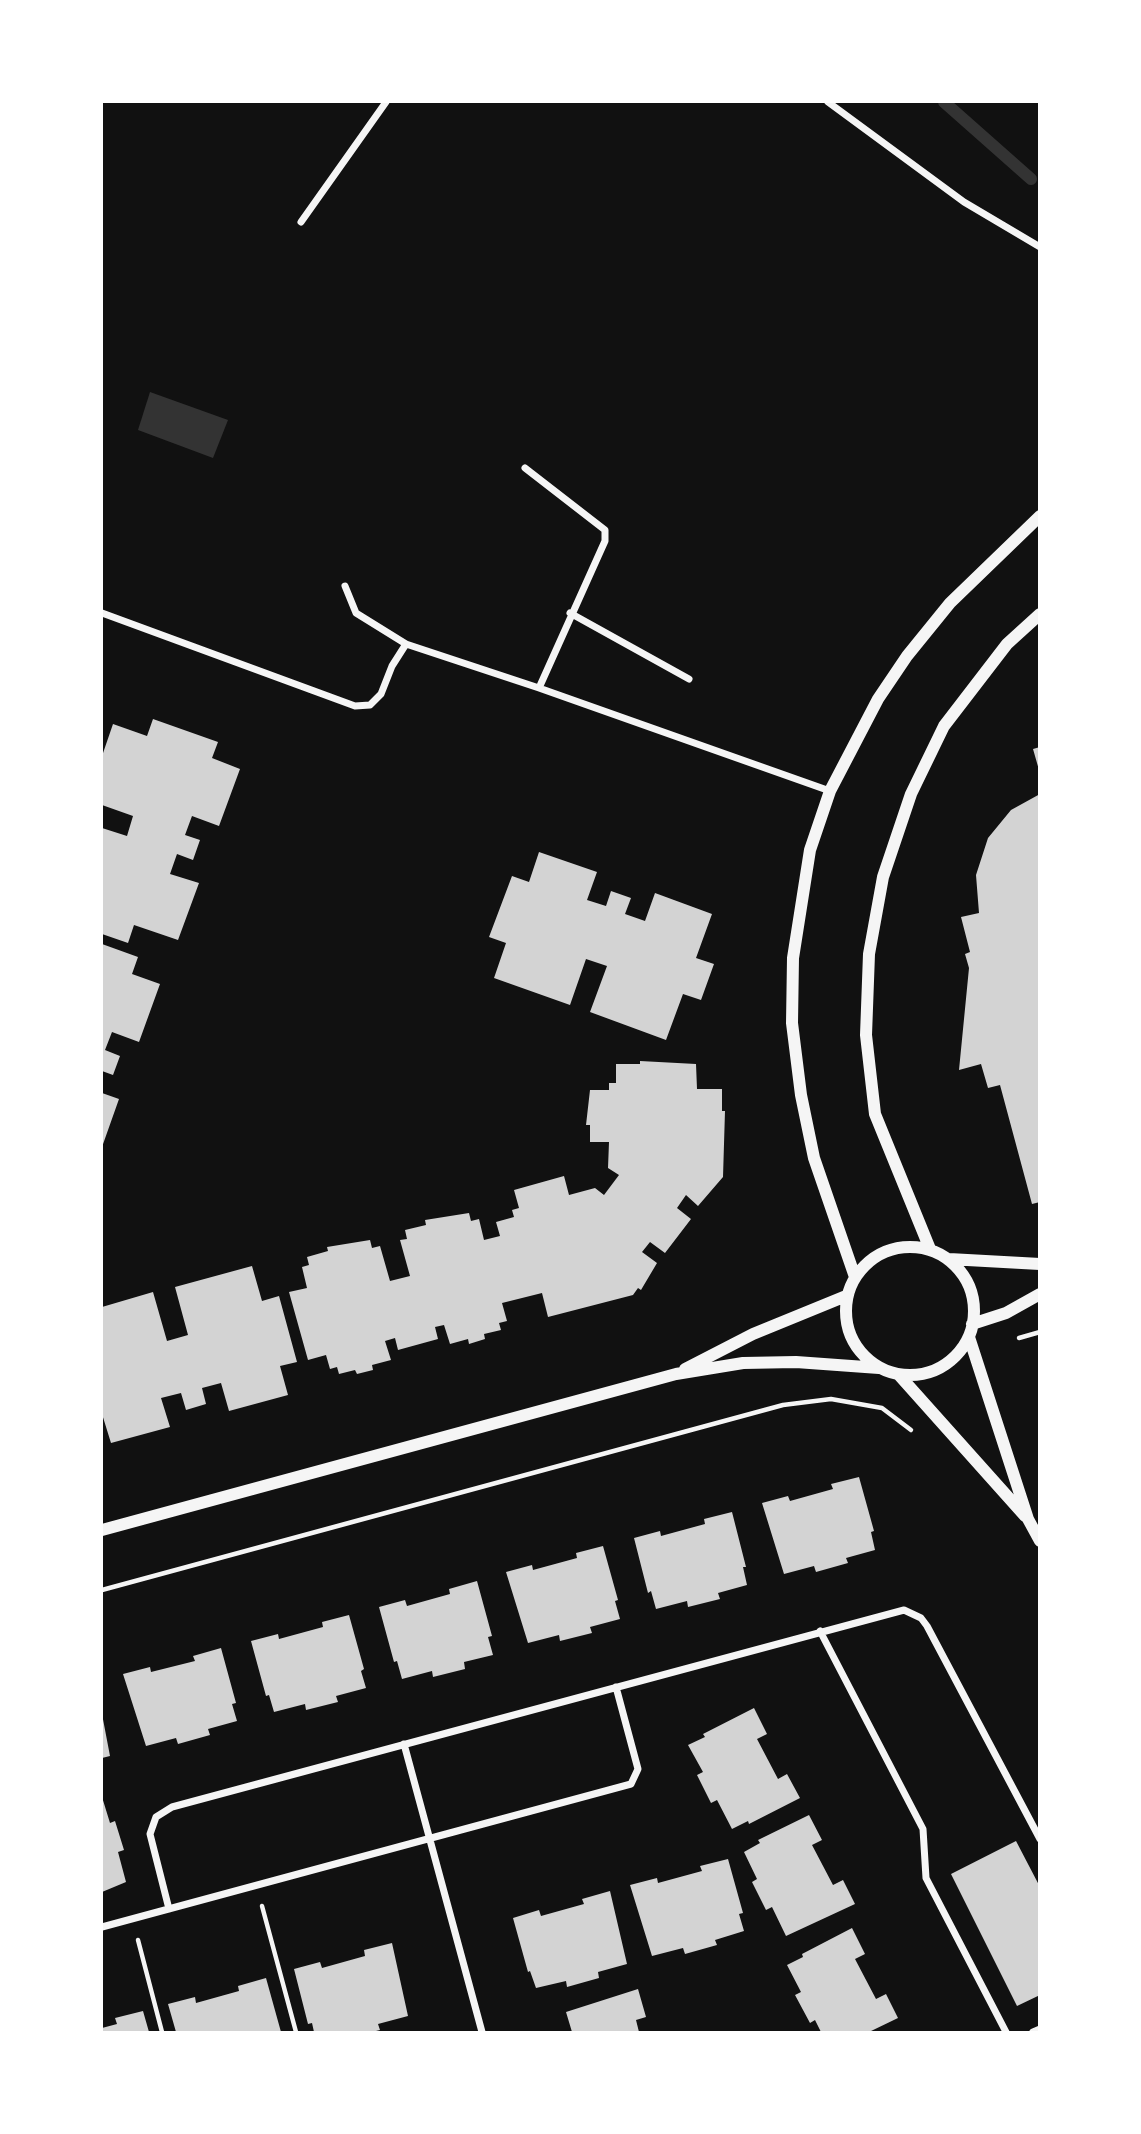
<!DOCTYPE html>
<html>
<head>
<meta charset="utf-8">
<style>
  body { margin:0 }
  #map { position:relative; width:1141px; height:2134px; overflow:hidden; background:#111; font-family:Montserrat,sans-serif }
  canvas { display:block }
  .frame { position:absolute; inset:0; border:103px solid #fff; pointer-events:none }
</style>
</head>
<body>
<div id="map">
<canvas width="1141" height="2134"></canvas>
<div class="frame"></div>
</div>
<script>
const c = document.querySelector('canvas').getContext('2d');
c.lineJoin = 'round';
function fill(path, color) { c.fillStyle = color; c.fill(path, 'evenodd'); }
const poly = rows => new Path2D(rows.map(r => 'M' + r).join(''));
function strokePath(path, color, width, dash) { c.strokeStyle = color; c.lineWidth = width; c.lineCap = dash ? 'butt' : 'round'; c.setLineDash(dash || []); c.stroke(path); }
fill(poly([
  [150,392,228,420,213,458,138,430]
]), '#333');
strokePath(poly([
  [944,102,1031,179]
]), '#333', 12);
fill(poly([
  [153,719,218,742,212,758,240,769,219,826,192,816,185,835,200,840,193,860,177,854,170,874,199,883,178,940,134,925,128,943,102,934,102,828,127,836,133,816,102,805,102,756,113,724,147,736],
  [1040,747,1040,770,1039,770,1033,749],
  [1040,794,1040,1202,1032,1204,1000,1085,988,1088,981,1064,959,1070,969,968,965,954,970,952,961,917,979,913,976,875,988,838,1011,810],
  [539,852,597,872,587,900,606,906,611,891,631,898,625,914,645,921,655,893,712,914,696,958,714,964,701,1000,683,994,666,1040,590,1012,607,966,586,959,570,1005,494,978,506,943,489,937,512,876,529,882],
  [102,944,138,957,132,974,160,984,139,1042,112,1032,105,1050,120,1056,113,1075,102,1071],
  [640,1061,696,1064,697,1089,722,1089,722,1111,725,1111,723,1177,698,1206,686,1195,677,1208,691,1219,665,1253,650,1242,642,1252,657,1263,641,1290,638,1288,633,1295,548,1317,542,1293,502,1303,507,1321,499,1323,501,1330,484,1334,485,1339,469,1344,468,1339,450,1344,444,1325,435,1327,438,1339,398,1350,395,1338,385,1341,391,1360,372,1365,373,1370,357,1374,355,1370,339,1374,337,1367,330,1369,326,1355,308,1360,289,1292,307,1288,302,1267,309,1265,307,1257,328,1251,327,1247,370,1240,372,1248,380,1246,390,1281,410,1276,400,1240,407,1239,405,1230,426,1225,425,1220,469,1213,471,1221,479,1219,484,1240,500,1236,496,1222,514,1217,512,1210,519,1208,514,1190,564,1176,569,1195,595,1188,604,1195,619,1175,608,1168,609,1142,590,1142,590,1125,586,1125,590,1090,609,1090,609,1083,616,1083,616,1064,640,1064],
  [102,1093,119,1099,102,1147],
  [252,1266,262,1301,279,1296,297,1362,280,1366,288,1395,229,1411,221,1383,202,1388,206,1404,186,1410,181,1393,161,1398,170,1427,111,1443,102,1414,102,1307,153,1292,167,1341,188,1335,175,1287],
  [859,1477,874,1531,871,1532,875,1550,846,1558,848,1563,816,1572,814,1566,784,1574,762,1503,788,1496,790,1501,833,1489,831,1484],
  [732,1512,746,1567,743,1567,747,1585,718,1593,720,1599,688,1607,687,1601,656,1609,651,1591,648,1593,634,1538,660,1531,661,1536,705,1524,704,1519],
  [603,1546,618,1600,615,1601,620,1619,590,1627,592,1633,560,1641,559,1635,528,1643,506,1572,532,1565,533,1570,577,1558,576,1553],
  [477,1581,492,1636,488,1637,493,1655,464,1662,465,1669,433,1677,432,1671,402,1679,397,1661,394,1662,379,1607,405,1600,407,1606,450,1594,449,1589],
  [349,1615,364,1669,361,1671,366,1688,336,1696,338,1702,306,1710,305,1704,274,1712,269,1695,266,1696,251,1641,278,1634,279,1639,323,1627,322,1622],
  [221,1648,236,1703,232,1704,237,1721,208,1729,210,1735,178,1744,176,1738,146,1746,123,1674,150,1667,151,1672,195,1661,193,1656],
  [754,1708,767,1734,757,1739,778,1779,787,1774,800,1798,749,1824,748,1821,732,1829,717,1800,711,1803,697,1775,703,1772,688,1745,705,1737,703,1734],
  [102,1714,110,1756,102,1758],
  [102,1797,110,1823,115,1821,124,1850,118,1852,126,1882,102,1892],
  [809,1815,822,1840,812,1845,833,1885,843,1880,855,1904,786,1936,772,1907,766,1910,752,1882,757,1879,744,1852,760,1843,758,1840],
  [1016,1841,1040,1887,1040,1995,1017,2006,951,1874],
  [728,1859,743,1913,739,1914,744,1931,715,1940,717,1945,685,1954,683,1948,652,1956,630,1885,657,1878,658,1883,702,1871,700,1866],
  [610,1891,627,1964,598,1972,599,1978,567,1987,566,1981,536,1988,530,1971,528,1972,513,1918,539,1910,541,1916,584,1904,582,1899],
  [852,1928,865,1954,855,1959,876,1999,886,1994,898,2018,869,2032,821,2032,815,2020,810,2023,795,1995,801,1992,787,1965,803,1957,802,1954],
  [392,1943,408,2016,378,2024,380,2030,372,2032,314,2032,312,2023,308,2024,294,1969,320,1962,322,1968,365,1956,364,1950],
  [266,1978,281,2032,176,2032,168,2004,195,1997,196,2003,239,1991,238,1986],
  [638,1989,646,2017,636,2020,639,2032,572,2032,566,2012],
  [143,2011,149,2032,102,2032,102,2028,117,2024,115,2018]
]), '#d3d3d3');
strokePath(poly([
  [1019,1338,1040,1332],
  [102,1590,783,1405,831,1399,882,1408,911,1430],
  [262,1906,296,2032],
  [138,1940,162,2032]
]), '#f5f5f5', 4.5);
strokePath(poly([
  [828,102,964,202,1040,247],
  [301,222,386,102],
  [525,468,605,530,605,541,539,688,830,791],
  [345,586,356,613,406,644],
  [102,613,355,706,370,705,381,694,392,666,406,644,539,688],
  [570,613,689,679],
  [820,1631,923,1829,926,1878,1006,2032],
  [404,1744,482,2032],
  [169,1909,150,1834,156,1817,172,1807,904,1610,921,1618,927,1626,1040,1839],
  [102,1927,631,1784,638,1769,616,1687],
  [1033,2032,1040,2029]
]), '#f5f5f5', 7);
strokePath(poly([
  '846 1311a64 64 0 1 1 128 0a64 64 0 1 1-128 0Z',
  [930,1249,875,1114,866,1035,869,954,883,877,911,794,944,726,1007,644,1040,614],
  [949,1259,1040,1264],
  [855,1277,814,1158,801,1095,792,1023,793,958,810,850,830,791,878,699,907,656,950,603,1040,516],
  [972,1324,1006,1313,1040,1294],
  [969,1337,1028,1519,1040,1541],
  [685,1369,753,1334,846,1296],
  [899,1375,1025,1516],
  [102,1530,676,1374,743,1363,796,1362,879,1368]
]), '#f5f5f5', 12);
</script>
</body>
</html>
